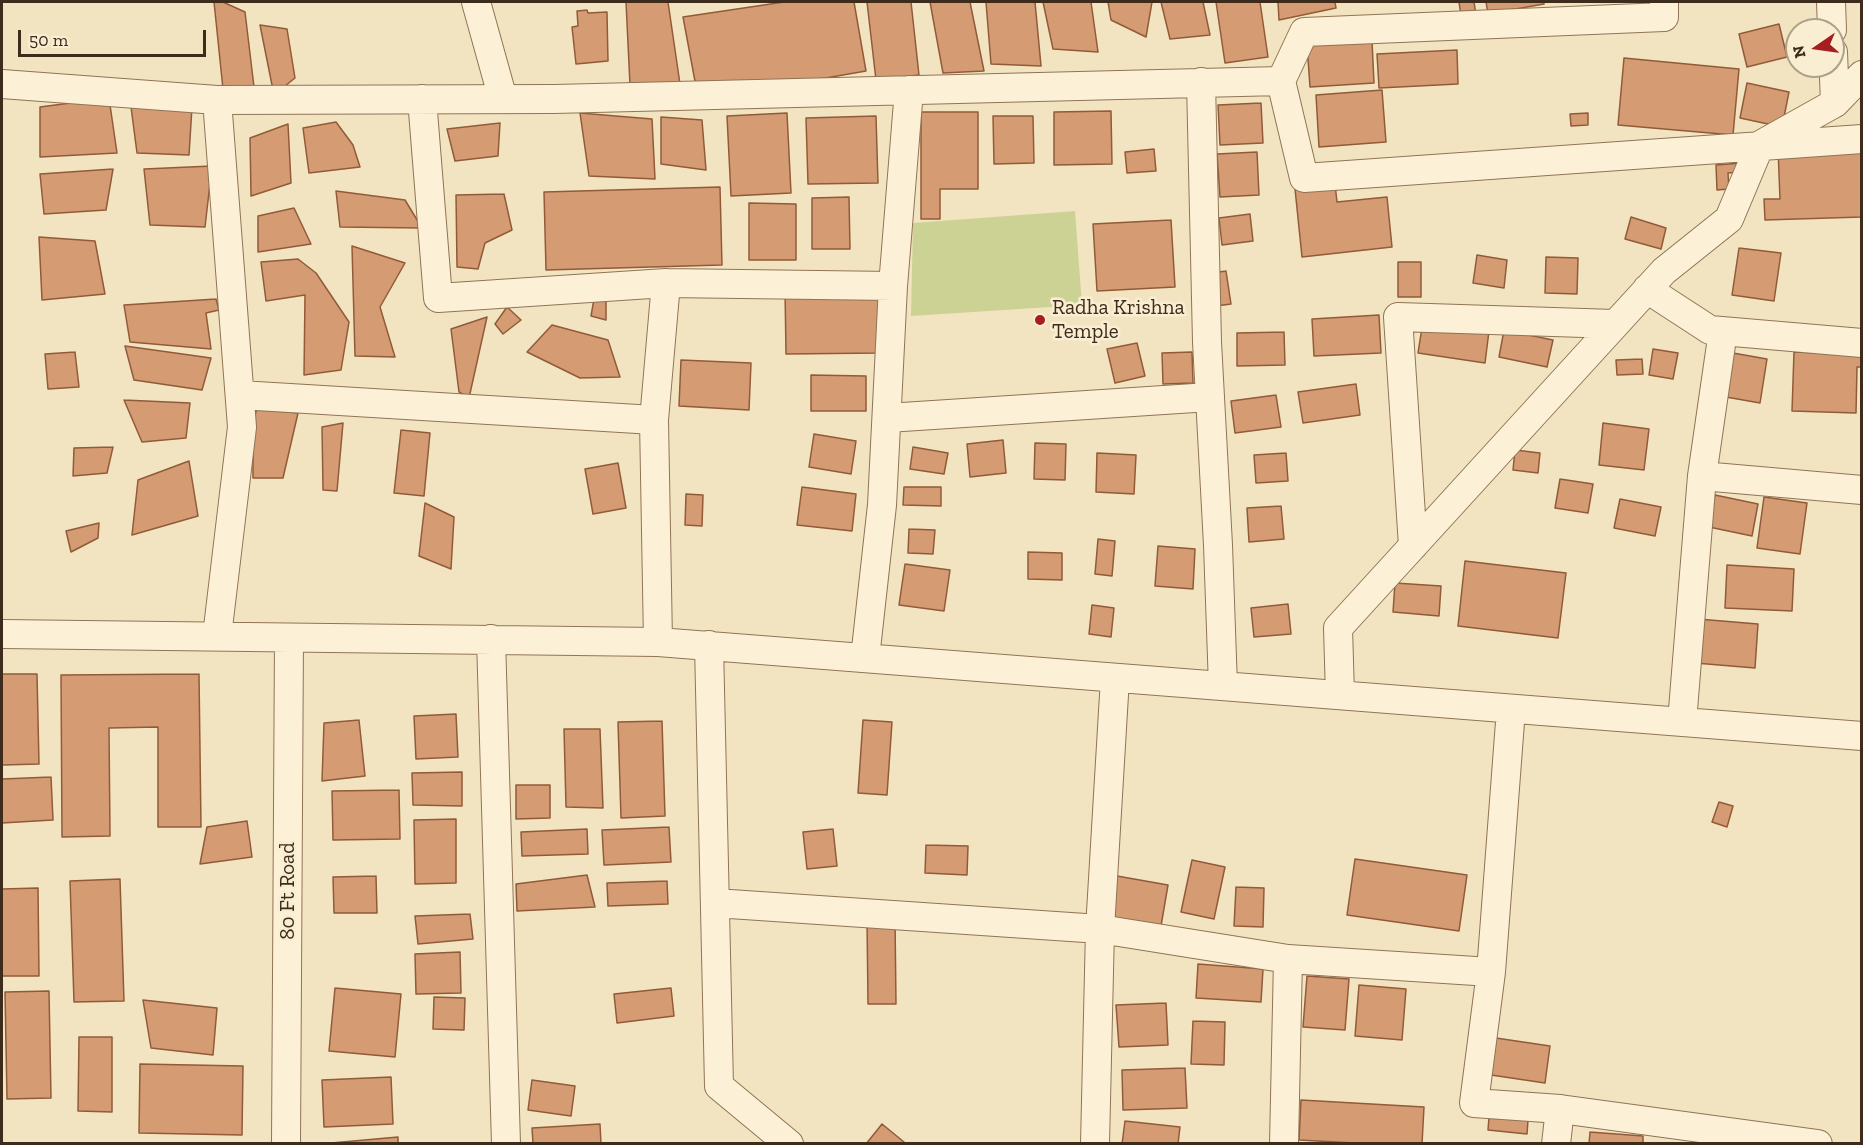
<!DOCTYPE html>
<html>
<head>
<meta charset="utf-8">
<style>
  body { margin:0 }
  #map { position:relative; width:1863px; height:1145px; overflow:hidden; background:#f3e4c1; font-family:"Zilla Slab",serif }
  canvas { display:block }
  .frame { position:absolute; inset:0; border:3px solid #3d2c1c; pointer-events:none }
  .north { position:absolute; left:1785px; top:18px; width:60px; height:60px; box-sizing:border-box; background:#f9eed2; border:2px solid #aea089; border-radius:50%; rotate:257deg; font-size:16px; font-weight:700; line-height:24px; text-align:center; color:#3d2c1c }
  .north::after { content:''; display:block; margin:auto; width:21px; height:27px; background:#a51f21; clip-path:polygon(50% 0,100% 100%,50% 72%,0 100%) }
  .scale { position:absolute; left:18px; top:30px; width:188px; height:27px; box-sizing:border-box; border:3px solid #3d2c1c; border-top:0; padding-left:8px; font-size:18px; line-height:21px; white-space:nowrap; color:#3d2c1c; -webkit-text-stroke:4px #f9eed2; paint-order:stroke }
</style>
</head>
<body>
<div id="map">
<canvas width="1863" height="1145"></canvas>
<div class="frame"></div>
<div class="north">N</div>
<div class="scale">50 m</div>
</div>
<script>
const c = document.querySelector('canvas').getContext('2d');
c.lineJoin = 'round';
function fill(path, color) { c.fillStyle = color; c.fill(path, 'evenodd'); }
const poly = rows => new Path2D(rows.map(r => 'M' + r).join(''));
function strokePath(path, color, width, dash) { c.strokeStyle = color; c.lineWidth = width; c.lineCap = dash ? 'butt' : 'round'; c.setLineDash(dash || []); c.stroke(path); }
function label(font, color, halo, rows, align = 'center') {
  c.font = font + ' "Zilla Slab",serif'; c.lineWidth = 5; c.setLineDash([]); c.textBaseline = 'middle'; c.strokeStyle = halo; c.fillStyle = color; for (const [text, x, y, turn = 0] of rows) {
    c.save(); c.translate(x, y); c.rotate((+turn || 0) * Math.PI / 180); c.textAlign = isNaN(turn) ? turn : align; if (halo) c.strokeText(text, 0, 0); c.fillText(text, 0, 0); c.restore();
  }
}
fill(poly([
  [1075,211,1082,305,911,316,913,223]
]), '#ccd294');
const building = poly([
  [214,2,223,2,245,12,254,87,223,89,214,2],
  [626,2,668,2,680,84,630,85,626,2],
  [784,2,854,2,866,71,820,79,697,92,683,17,784,2],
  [867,2,911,2,919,75,876,80,867,2],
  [930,2,970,2,984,71,943,73,930,2],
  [986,2,1035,2,1041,66,991,64,986,2],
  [1043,2,1091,2,1098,52,1053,49,1043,2],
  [1108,2,1152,2,1146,37,1111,20,1108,2],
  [1161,2,1203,2,1210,35,1170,39,1161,2],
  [1216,2,1260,2,1268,57,1225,63,1216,2],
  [1278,2,1335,2,1336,8,1279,20,1278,2],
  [1459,2,1474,2,1477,21,1462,23,1459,2],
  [1486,2,1544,2,1544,4,1488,14,1486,2],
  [587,10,588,13,607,12,608,61,576,64,572,27,578,26,577,11,587,10],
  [1779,24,1787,57,1747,67,1739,34,1779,24],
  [260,25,287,29,295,78,274,95,260,25],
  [1372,41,1374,83,1310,87,1307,45,1372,41],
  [1457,50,1458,84,1379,88,1377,54,1457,50],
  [1624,58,1739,69,1733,135,1618,125,1624,58],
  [1747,83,1789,92,1782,127,1740,118,1747,83],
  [1382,90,1386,142,1319,147,1316,95,1382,90],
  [109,98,117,153,40,157,40,107,109,98],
  [1261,103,1263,143,1220,145,1218,105,1261,103],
  [131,107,192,107,189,155,137,153,131,107],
  [1111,111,1112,164,1054,165,1054,112,1111,111],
  [921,112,978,112,978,189,940,189,940,219,921,219,921,112],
  [580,113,652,119,655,179,589,176,580,113],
  [787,113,791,193,731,196,727,116,787,113],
  [1588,113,1588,125,1571,126,1570,114,1588,113],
  [876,116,878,183,808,184,806,118,876,116],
  [993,116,1033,116,1034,163,994,164,993,116],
  [661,117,702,120,706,170,661,164,661,117],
  [336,122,353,145,360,167,309,173,303,128,336,122],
  [500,123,498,156,455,161,447,129,500,123],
  [288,124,291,183,251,196,250,138,288,124],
  [1862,146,1862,217,1765,220,1764,199,1780,199,1778,148,1862,146],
  [1154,149,1156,171,1127,173,1125,152,1154,149],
  [1257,152,1259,195,1220,197,1217,154,1257,152],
  [1742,163,1742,172,1728,173,1729,189,1717,190,1716,165,1742,163],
  [212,166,205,227,150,225,144,169,212,166],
  [113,169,106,210,44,214,40,174,113,169],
  [1335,184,1337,202,1387,197,1392,247,1302,257,1295,189,1335,184],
  [720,187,722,265,546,270,544,192,720,187],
  [336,191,405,200,422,228,340,227,336,191],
  [504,194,512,230,485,243,478,269,457,267,456,195,504,194],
  [849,197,850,249,812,249,812,198,849,197],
  [749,203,796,204,796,260,749,260,749,203],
  [294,208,311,244,258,252,258,216,294,208],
  [1250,214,1253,241,1222,245,1219,218,1250,214],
  [1631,217,1666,228,1661,249,1625,239,1631,217],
  [1171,220,1175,287,1097,291,1093,224,1171,220],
  [39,237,95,241,105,294,42,300,39,237],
  [352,246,405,263,380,307,395,357,355,356,352,246],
  [1739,248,1781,253,1774,301,1732,295,1739,248],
  [1477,255,1507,260,1504,288,1473,283,1477,255],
  [1546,257,1578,258,1577,294,1545,293,1546,257],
  [298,259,316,273,349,322,341,370,304,375,305,295,266,301,261,262,298,259],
  [1398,262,1421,262,1421,297,1398,297,1398,262],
  [1226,271,1231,304,1216,306,1212,273,1226,271],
  [785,289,879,289,880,353,786,354,785,289],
  [216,299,219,310,206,313,211,349,130,342,124,305,216,299],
  [594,299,606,300,606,320,591,316,594,299],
  [507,307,521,320,503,334,495,324,507,307],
  [1379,315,1381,353,1314,356,1312,319,1379,315],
  [487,317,469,398,459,392,451,329,487,317],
  [1423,321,1489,331,1485,363,1418,353,1423,321],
  [552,325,608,340,620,377,580,378,527,352,552,325],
  [1504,330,1553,340,1547,367,1499,357,1504,330],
  [1284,332,1285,365,1237,366,1237,333,1284,332],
  [1137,343,1145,376,1115,383,1107,349,1137,343],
  [125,346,211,358,202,390,134,380,125,346],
  [1653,349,1678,353,1673,379,1649,375,1653,349],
  [75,352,79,387,48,389,45,354,75,352],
  [1192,352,1193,383,1163,384,1162,353,1192,352],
  [1794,352,1857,354,1862,353,1862,367,1857,367,1856,413,1792,411,1794,352],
  [1733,353,1767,359,1760,403,1726,397,1733,353],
  [1642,359,1643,374,1617,375,1616,360,1642,359],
  [681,360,751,363,749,410,679,406,681,360],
  [811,375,866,376,866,411,811,411,811,375],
  [1356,384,1360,415,1303,423,1298,392,1356,384],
  [1276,395,1281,427,1235,433,1231,401,1276,395],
  [124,400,190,403,186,438,142,442,124,400],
  [257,409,298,413,283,478,253,478,253,446,245,442,257,409],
  [343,423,337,491,323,490,322,427,343,423],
  [1603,423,1649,429,1644,470,1599,465,1603,423],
  [401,430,430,433,424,496,394,493,401,430],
  [814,434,856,441,851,474,809,467,814,434],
  [1003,440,1006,473,970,477,967,444,1003,440],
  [1035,443,1066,444,1065,480,1034,479,1035,443],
  [113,447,107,473,73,476,74,448,113,447],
  [913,447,948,453,944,474,910,469,913,447],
  [1515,450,1540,453,1538,473,1513,470,1515,450],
  [1097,453,1136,455,1134,494,1096,492,1097,453],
  [1286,453,1288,481,1256,483,1254,455,1286,453],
  [189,461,198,516,132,535,138,480,189,461],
  [618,463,626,508,593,514,585,469,618,463],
  [1560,479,1593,484,1588,513,1555,508,1560,479],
  [802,487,856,494,852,531,797,525,802,487],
  [904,487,941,487,941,506,903,505,904,487],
  [686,494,703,495,702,526,685,525,686,494],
  [1715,495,1758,504,1752,536,1709,527,1715,495],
  [1764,497,1807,503,1800,554,1757,548,1764,497],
  [1620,499,1661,507,1655,536,1614,528,1620,499],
  [425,503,454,517,451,569,419,556,425,503],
  [1281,506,1284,539,1249,542,1247,508,1281,506],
  [99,523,98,538,71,552,66,531,99,523],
  [909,529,935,530,933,554,908,553,909,529],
  [1098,539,1115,541,1112,576,1095,574,1098,539],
  [1158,546,1195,549,1193,589,1155,586,1158,546],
  [1028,552,1062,553,1062,580,1028,579,1028,552],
  [1465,561,1566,573,1558,638,1458,626,1465,561],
  [905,564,950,570,944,611,899,605,905,564],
  [1727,565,1794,569,1792,611,1725,608,1727,565],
  [1395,583,1441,586,1439,616,1393,612,1395,583],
  [1288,604,1291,634,1254,637,1251,608,1288,604],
  [1092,605,1114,608,1111,637,1089,634,1092,605],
  [1698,619,1758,624,1755,668,1695,663,1698,619],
  [2,674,37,674,39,764,2,765,2,674],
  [199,674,201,827,158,827,158,727,109,728,110,836,62,837,61,675,199,674],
  [456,714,458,757,416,759,414,716,456,714],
  [359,720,365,776,322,781,324,723,359,720],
  [863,720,892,722,887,795,858,793,863,720],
  [662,721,665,816,621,818,618,722,662,721],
  [564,729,600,729,603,808,566,807,564,729],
  [462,772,462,806,413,805,412,773,462,772],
  [51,777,53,820,2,823,2,779,51,777],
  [516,785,550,785,550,818,516,819,516,785],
  [399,790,400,839,333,840,332,791,399,790],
  [1719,802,1733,806,1727,827,1712,822,1719,802],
  [456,819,456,883,415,884,414,820,456,819],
  [247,821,252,857,200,864,207,827,247,821],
  [669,827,671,862,604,865,602,830,669,827],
  [587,829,588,854,522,856,521,832,587,829],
  [833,829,837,866,807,869,803,832,833,829],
  [926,845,968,846,967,875,925,873,926,845],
  [1355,859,1467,875,1459,931,1347,915,1355,859],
  [1192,860,1225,867,1214,919,1181,912,1192,860],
  [587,875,595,907,517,911,516,884,587,875],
  [376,876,377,913,334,913,333,877,376,876],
  [1117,876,1168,885,1161,926,1111,918,1117,876],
  [120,879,124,1001,74,1002,70,881,120,879],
  [667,881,668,904,608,906,607,883,667,881],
  [1236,887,1264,888,1263,927,1234,926,1236,887],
  [38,888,39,976,2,976,2,889,38,888],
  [470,914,473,939,418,944,415,916,470,914],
  [895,918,896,1004,868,1004,867,919,895,918],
  [460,952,461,993,416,994,415,954,460,952],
  [1198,964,1263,969,1261,1002,1196,998,1198,964],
  [1307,976,1349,979,1345,1030,1303,1027,1307,976],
  [1359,985,1406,989,1402,1040,1355,1036,1359,985],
  [335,988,401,994,395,1057,329,1051,335,988],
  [671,988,674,1016,617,1023,614,994,671,988],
  [49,991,51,1098,7,1099,5,992,49,991],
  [434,997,465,998,464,1030,433,1029,434,997],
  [143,1000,217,1008,213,1055,151,1048,143,1000],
  [1166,1003,1168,1045,1119,1047,1116,1005,1166,1003],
  [1193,1021,1225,1022,1224,1065,1191,1064,1193,1021],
  [79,1037,112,1037,112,1112,78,1111,79,1037],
  [1496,1038,1550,1046,1545,1083,1491,1075,1496,1038],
  [140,1064,243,1066,242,1135,139,1133,140,1064],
  [1185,1068,1187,1108,1123,1110,1122,1070,1185,1068],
  [391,1077,393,1124,324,1127,322,1080,391,1077],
  [532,1080,575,1086,571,1116,528,1110,532,1080],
  [1301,1100,1424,1107,1422,1144,1372,1144,1299,1140,1301,1100],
  [1489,1117,1528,1120,1527,1134,1488,1130,1489,1117],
  [1125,1121,1180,1127,1178,1144,1122,1144,1125,1121],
  [600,1124,601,1144,533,1144,532,1128,600,1124],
  [882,1124,904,1142,903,1144,866,1144,882,1124],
  [1590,1132,1643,1136,1643,1144,1589,1144,1590,1132],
  [398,1137,398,1144,331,1143,398,1137]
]);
fill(building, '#d59b73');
strokePath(building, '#915b39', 1.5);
const minor = poly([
  [476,2,503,99],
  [1831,2,1832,30],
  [1833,52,1835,103],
  [1281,81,1304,32,1664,17,1664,2],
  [1201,82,1207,342,1218,545,1223,686],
  [2,84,217,100,242,427,217,636],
  [422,99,438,298,666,283,893,286],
  [217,100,554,99,1281,81,1304,178,1862,139],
  [1647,289,1710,330,1862,343],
  [240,395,654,420],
  [887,418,1210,397],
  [1702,476,1862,490],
  [1413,546,1398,317,1615,324],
  [2,634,658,642,1862,736],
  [491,639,506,1144],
  [658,642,654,420,666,283],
  [709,645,719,1086,789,1144],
  [865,658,882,505,893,286,909,90],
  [1340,695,1338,628,1664,271,1729,219,1760,145,1835,103,1862,75],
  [1682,722,1702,476,1723,331],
  [715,903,1100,929,1115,678],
  [1491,972,1474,1103,1560,1109,1818,1144],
  [286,1144,289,638],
  [1095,1144,1100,929,1288,959,1491,972,1511,709],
  [1284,1144,1288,959],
  [1556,1144,1560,1109]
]);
strokePath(minor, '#8f7456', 30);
strokePath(minor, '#fcf1d6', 28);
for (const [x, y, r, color] of [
  [1040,320,6,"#a51f21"]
]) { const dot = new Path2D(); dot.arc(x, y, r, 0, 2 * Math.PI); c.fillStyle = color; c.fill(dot); strokePath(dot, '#f9eed2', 2); }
label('21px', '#3d2c1c', '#f9eed2', [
  ["Radha Krishna",1052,308],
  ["Temple",1052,332]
], 'left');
label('21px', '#3d2c1c', '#f9eed2', [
  ["80 Ft Road",288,891,-90]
]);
</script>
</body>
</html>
